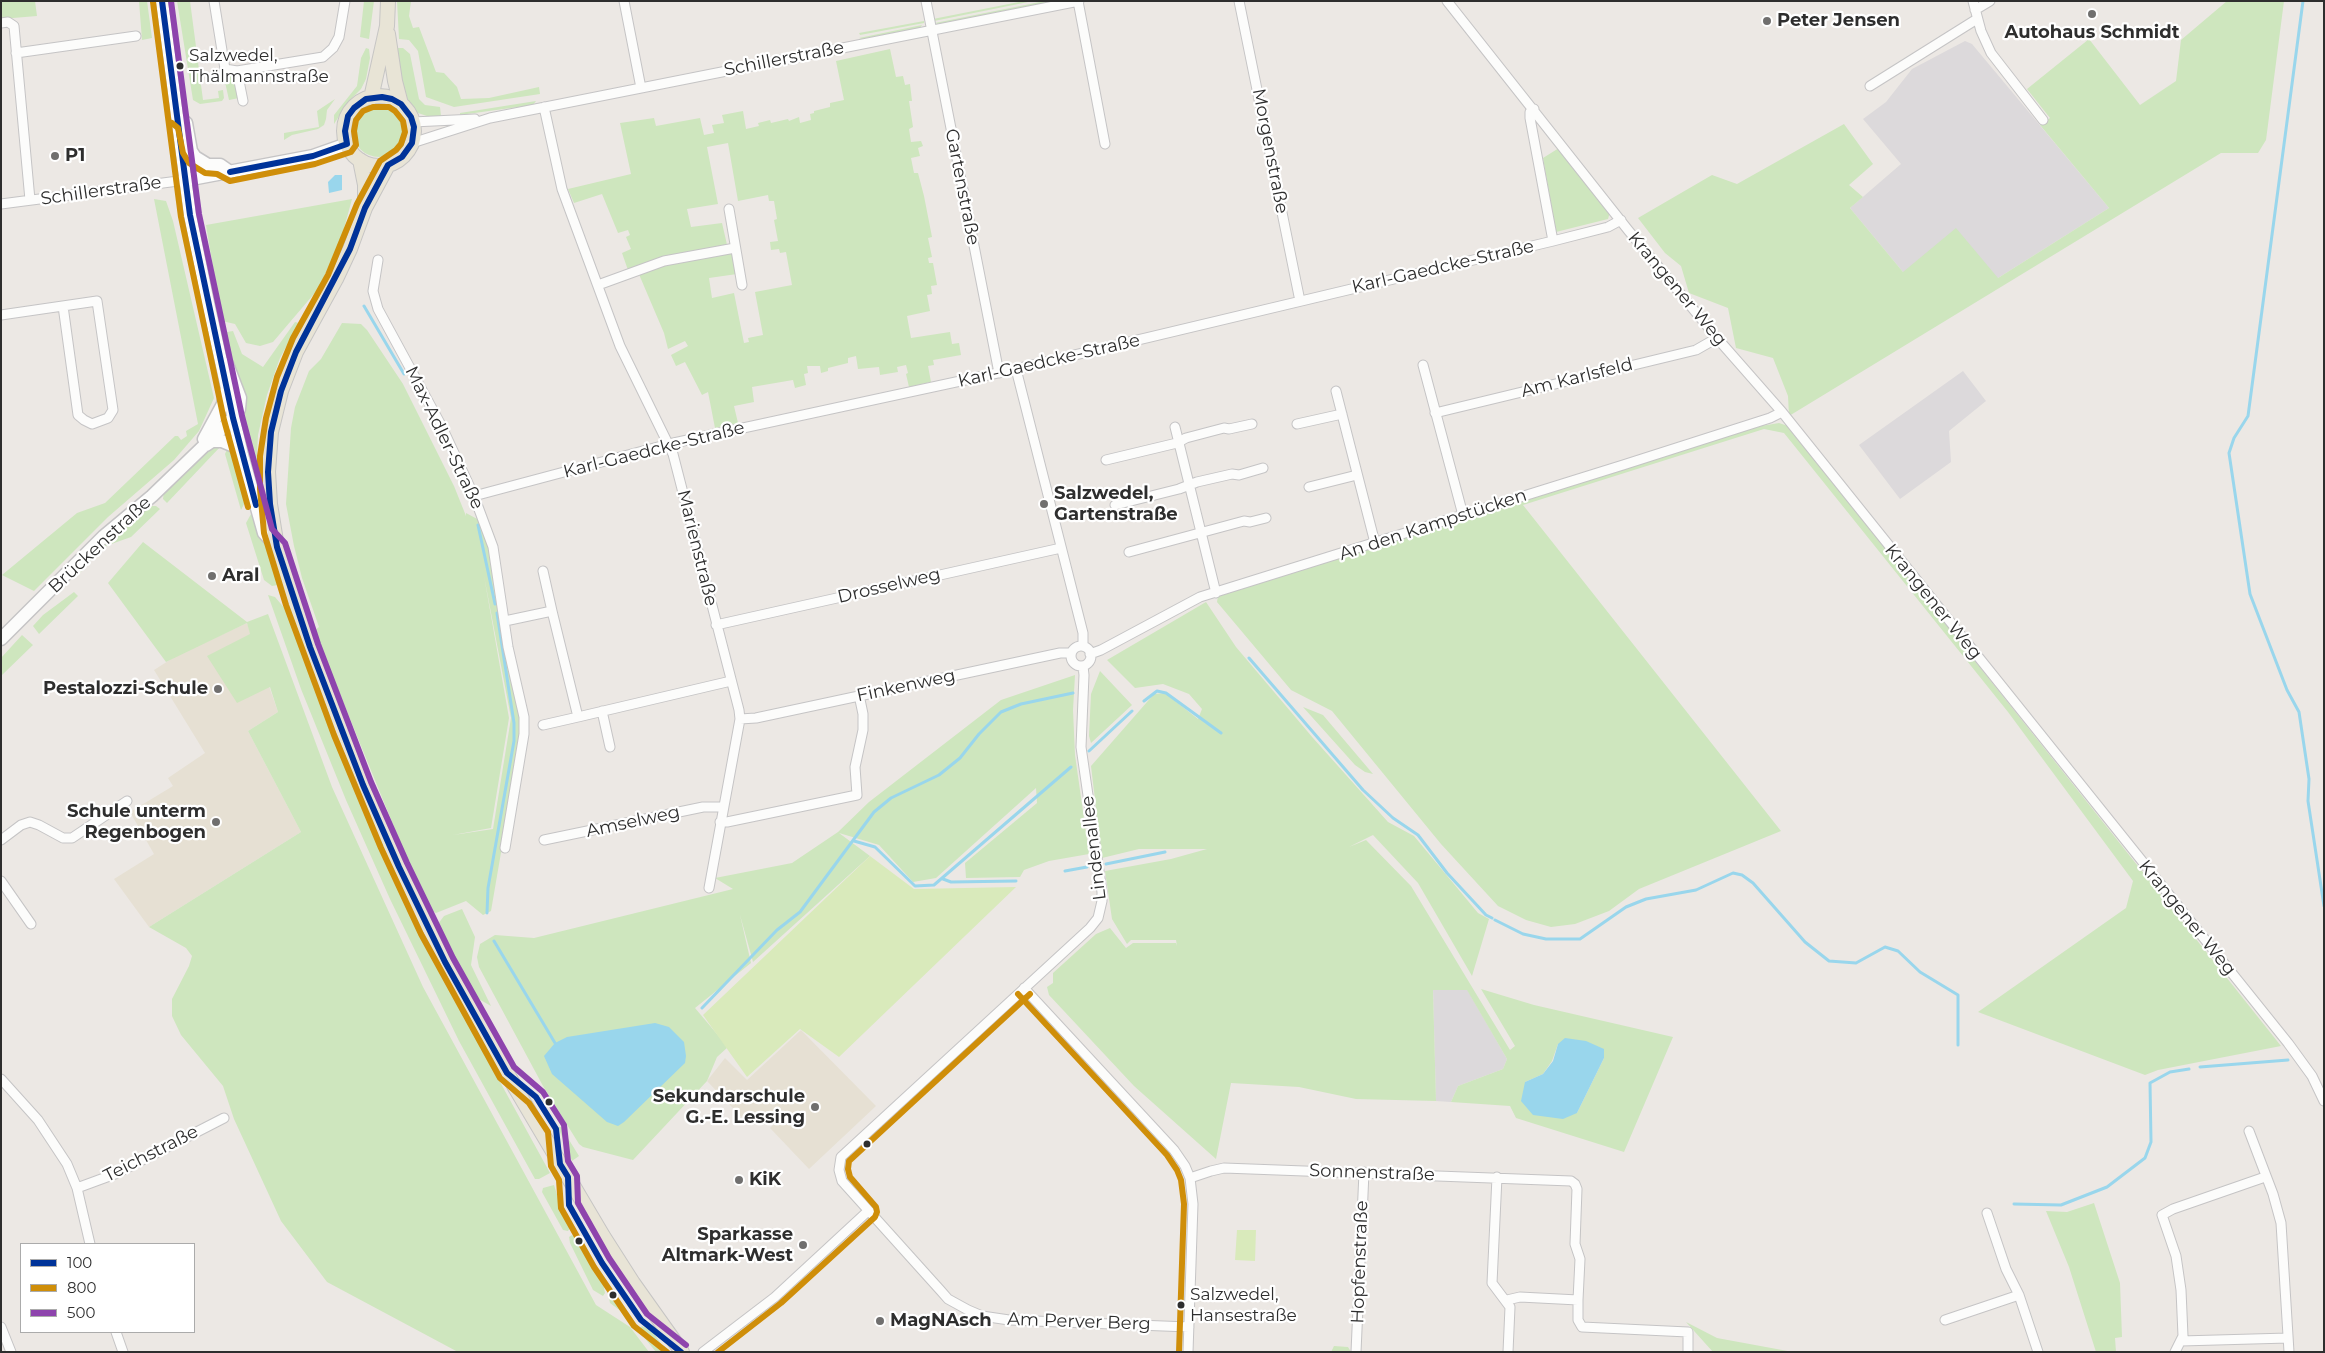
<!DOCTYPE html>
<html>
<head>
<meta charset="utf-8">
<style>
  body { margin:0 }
  #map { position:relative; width:2325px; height:1353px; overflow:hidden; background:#ece8e4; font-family:Montserrat,sans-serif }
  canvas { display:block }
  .frame { position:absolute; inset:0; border:2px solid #2e2e2e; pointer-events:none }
  .legend { position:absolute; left:20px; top:1243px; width:175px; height:90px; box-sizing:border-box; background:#fff; border:1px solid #ababab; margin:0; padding:6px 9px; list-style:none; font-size:15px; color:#2e2e2e }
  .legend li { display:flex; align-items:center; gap:10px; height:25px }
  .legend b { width:25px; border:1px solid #ababab }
</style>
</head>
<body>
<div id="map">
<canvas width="2325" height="1353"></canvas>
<div class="frame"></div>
<ul class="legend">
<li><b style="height:6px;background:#039"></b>100</li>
<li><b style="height:6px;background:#cf8e09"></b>800</li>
<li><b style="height:6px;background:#8e44ad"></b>500</li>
</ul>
</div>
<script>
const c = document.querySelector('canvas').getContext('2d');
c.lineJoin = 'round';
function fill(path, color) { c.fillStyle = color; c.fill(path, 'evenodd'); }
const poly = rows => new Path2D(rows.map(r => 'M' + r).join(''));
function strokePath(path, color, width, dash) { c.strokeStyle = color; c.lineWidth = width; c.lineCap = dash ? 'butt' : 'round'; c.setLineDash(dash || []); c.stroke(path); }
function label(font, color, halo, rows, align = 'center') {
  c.font = font + ' Montserrat,sans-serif'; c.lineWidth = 4.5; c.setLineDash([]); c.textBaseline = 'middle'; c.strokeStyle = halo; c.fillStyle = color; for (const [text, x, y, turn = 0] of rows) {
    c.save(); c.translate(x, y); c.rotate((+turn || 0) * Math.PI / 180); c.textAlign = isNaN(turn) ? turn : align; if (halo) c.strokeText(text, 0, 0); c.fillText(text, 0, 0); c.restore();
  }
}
fill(poly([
  [1965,41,1972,44,2109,208,1998,278,1903,272,1850,208,1901,164,1863,119,1886,102,1912,69],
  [1963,371,1986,401,1949,431,1951,462,1900,499,1859,445],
  [1433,989,1467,989,1507,1059,1503,1069,1458,1086,1451,1102,1436,1101]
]), '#dcd9db');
fill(poly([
  [247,623,278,712,248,731,301,832,149,927,114,879,154,854,130,812,173,786,168,778,205,753,154,670,176,656],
  [801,1030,876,1106,809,1169,770,1128,774,1124,763,1114,750,1126,707,1081,725,1058,747,1080]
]), '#e6e0d3');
fill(poly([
  [1,1,35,1,37,16,1,19],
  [139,1,147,1,152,38,142,40],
  [177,1,190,1,203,100,219,98,218,91,223,90,224,98,222,101,200,104,193,100],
  [364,1,374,1,369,39,360,37],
  [397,1,411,1,409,16,413,28,419,27,436,72,444,73,457,87,461,99,489,98,539,87,540,94,454,107,426,97,418,51,409,40,399,39],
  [1024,1,1033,1,934,21,933,19],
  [1045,1,1054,1,938,24,935,23],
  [2227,1,2284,1,2266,140,2258,153,2221,153,1789,416,1788,396,1773,358,1736,348,1728,308,1689,293,1681,266,1665,253,1638,218,1712,175,1737,184,1844,124,1873,164,1849,185,1863,197,1850,208,1903,272,1956,228,1998,278,2109,208,2040,125,2050,118,2027,89,2089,39,2140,105,2176,81,2181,40],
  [924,21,924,23,860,35,859,33],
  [922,25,920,28,862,39,859,38],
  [366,48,369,49,370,58,366,79,361,89,349,101,334,124,334,115,357,86,361,58],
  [397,48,403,48,410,54,419,99,425,105,440,107,441,116,427,116,418,113,404,97,398,71],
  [890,49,896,77,903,76,905,85,910,84,912,101,909,101,913,127,909,129,911,142,921,141,923,146,918,148,920,156,911,158,914,173,918,173,924,196,932,237,928,238,932,257,928,258,929,263,933,263,937,285,931,286,932,294,927,295,930,311,907,316,911,338,950,332,952,344,959,343,961,355,933,360,934,365,928,366,931,382,909,387,906,374,908,373,906,365,897,367,898,372,880,375,879,367,858,369,856,356,848,358,848,363,828,368,828,371,821,373,820,366,807,366,808,373,804,374,806,385,795,388,793,380,752,387,754,402,734,406,738,423,715,428,708,392,702,395,685,362,676,366,671,355,688,346,685,341,668,349,664,333,638,272,731,249,737,274,709,278,712,298,734,293,744,343,749,342,748,338,763,335,755,292,792,285,786,252,780,253,779,249,771,250,770,242,778,241,774,220,777,219,774,201,769,201,768,195,738,201,728,143,707,147,718,204,687,209,691,227,722,223,728,249,629,273,622,253,631,249,626,237,630,235,628,230,618,233,602,194,574,203,568,189,631,174,620,123,654,118,656,126,700,118,704,135,714,133,712,125,724,123,722,115,743,111,746,129,759,126,758,123,770,120,771,123,788,119,789,121,799,117,800,123,811,120,810,114,814,113,814,111,830,107,830,103,844,100,836,61],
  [232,76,235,79,239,98,229,100,225,82,226,77],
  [335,99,327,110,326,119,324,125,318,129,292,135,284,140,284,133,319,127,317,111],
  [536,101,533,105,489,111,460,115,460,113],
  '353 131a26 26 0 1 1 52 0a26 26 0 1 1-52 0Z',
  [1559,148,1610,212,1608,219,1556,232,1543,158],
  [154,199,166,201,173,221,214,398,199,431,174,460,108,517,34,591,2,575,77,513,105,503,175,436,178,436,181,440,187,436,186,431,198,424],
  [352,199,342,236,319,288,273,342,260,346,246,343,235,324,222,321,206,225],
  [295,322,299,323,280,358,267,395,258,435,257,455,261,456,262,499,258,500,236,420,230,362,221,333,233,331,242,354,263,367],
  [342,323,361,324,367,330,403,384,454,486,466,516,466,513,481,521,494,568,518,695,522,730,491,911,483,915,466,901,436,913,431,910,401,844,322,650,315,630,319,627,302,578,294,546,286,504,291,428,295,407,309,371,321,359],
  [484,576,511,718,493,829,453,835,491,828,509,718],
  [1779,423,1788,426,2281,1046,2158,1070,2145,1075,1978,1012,2126,908,2133,881,2008,712,1784,433,1764,429,1523,505,1781,831,1639,889,1609,911,1575,924,1551,927,1526,920,1498,906,1441,844,1332,711,1291,690,1217,602,1218,596,1761,426],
  [221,446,167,503,163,499,164,491,210,447],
  [228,447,233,449,245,476,242,480,246,500,241,510,225,454],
  [147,506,156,506,160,509,131,537,100,548,77,577,94,553],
  [255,512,278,585,272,586,264,580,246,523,251,514],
  [143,542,247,622,268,614,332,787,423,987,596,1305,630,1327,649,1352,458,1352,327,1282,281,1221,234,1119,223,1086,181,1035,172,1016,172,999,189,966,192,956,186,948,149,927,301,832,248,731,278,712,270,687,237,703,207,656,250,634,247,623,166,662,108,583],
  [74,592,78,596,39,634,33,626,43,615],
  [268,595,275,597,286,610,312,682,362,808,432,958,550,1173,539,1179,535,1179,459,1041,390,899,346,800,301,689],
  [1206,602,1236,647,1313,738,1388,822,1414,836,1478,913,1489,919,1472,976,1418,883,1373,835,1349,847,1366,840,1411,886,1510,1050,1515,1046,1481,989,1534,1005,1673,1037,1624,1152,1516,1118,1510,1106,1451,1102,1458,1086,1503,1069,1507,1059,1467,990,1433,990,1436,1101,1356,1099,1299,1087,1231,1083,1216,1159,1134,1086,1049,995,1047,987,1053,983,1053,973,1096,934,1110,928,1126,948,1133,943,1176,943,1177,946,1176,940,1131,940,1127,944,1112,919,1105,871,1171,859,1207,849,1139,849,1102,858,1091,766,1154,694,1165,693,1198,719,1202,709,1189,694,1163,684,1135,688,1107,660],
  [1558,1044,1604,1058,1577,1113,1525,1082,1543,1074,1552,1061],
  [22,635,33,645,1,676,1,658],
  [1100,671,1132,705,1091,743,1089,736,1091,694],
  [1075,675,1073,710,1075,755,1089,854,1049,861,1024,870,1020,877,966,878,965,863,1037,803,1036,788,936,878,913,882,879,845,839,833,870,856,753,962,740,915,751,963,695,1008,728,1047,717,1057,707,1081,633,1160,583,1147,579,1144,543,1086,479,967,477,957,480,944,495,935,534,938,733,889,715,878,792,863,838,832,869,802,1001,700],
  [1303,707,1323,715,1373,774,1365,772,1355,765],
  [462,909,475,937,471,965,491,1006,477,998,438,924,444,916],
  [558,1127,561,1127,579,1156,572,1161],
  [554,1185,562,1210,571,1226,568,1231,563,1230,542,1192,543,1188],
  [2094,1203,2120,1283,2122,1337,2115,1338,2116,1352,2096,1352,2069,1267,2046,1211,2067,1212],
  [572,1235,582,1242,594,1268,601,1273,605,1293,603,1296,593,1290,570,1243,569,1237],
  [612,1297,621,1303,624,1309,622,1312,610,1303,609,1298],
  [1686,1322,1717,1338,1793,1352,1713,1352],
  [642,1326,652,1331,667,1352,656,1352,638,1330],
  [1334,1346,1348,1347,1351,1352,1331,1352]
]), '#cee6be');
fill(poly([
  [870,856,914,889,1016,887,839,1057,800,1029,747,1077,703,1015],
  [1237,1230,1256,1230,1255,1261,1235,1260]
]), '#d9eabb');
fill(poly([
  [335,175,342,175,342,190,329,193,328,182],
  [655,1023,669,1027,684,1042,686,1056,685,1063,624,1122,618,1126,607,1122,552,1074,544,1056,555,1043,567,1037],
  [1565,1038,1586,1041,1604,1049,1604,1058,1577,1113,1563,1119,1533,1115,1521,1101,1525,1082,1543,1074,1553,1061,1558,1044]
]), '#99d6ec');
strokePath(poly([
  [2303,1,2248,416,2234,438,2229,453,2250,594,2287,690,2299,712,2309,779,2308,801,2324,906],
  [364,306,404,374],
  [478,525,495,604],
  [1249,658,1363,790,1393,818,1418,835,1447,873,1486,915,1492,918],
  [1144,701,1157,691,1166,693,1221,733],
  [1089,751,1132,711],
  [854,841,875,847,915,886,934,885,1071,767],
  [1106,864,1165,852],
  [1065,871,1087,867],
  [943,879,951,882,1016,881],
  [487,913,488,888,514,741,514,723,497,613],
  [1495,920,1523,934,1546,939,1580,939,1626,907,1646,899,1696,890,1733,873,1742,875,1753,883,1805,942,1829,961,1856,963,1885,947,1898,951,1920,972,1958,995,1958,1045],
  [494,941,555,1043],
  [702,1008,777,930,800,912,874,812,891,798,939,775,960,758,979,734,1001,712,1021,704,1073,693],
  [2200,1067,2288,1060],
  [2014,1204,2061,1205,2107,1187,2145,1158,2151,1142,2150,1083,2170,1072,2189,1069]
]), '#99d6ec', 3);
const minor = poly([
  [214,1,225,69,237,71,243,101],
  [624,1,641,88],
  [926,1,999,373],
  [1078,1,1105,144],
  [1239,1,1300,301],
  [1447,1,1628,230,1717,338,1782,412,2288,1043,2312,1076,2324,1101],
  [1973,1,1981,31,1991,53,2043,120],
  [1975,10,1990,1],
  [1,23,8,22,14,26,30,200],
  [16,53,136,36],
  [237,71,323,57,333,48,339,37,345,1],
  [1870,86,1977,19],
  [544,107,562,189,620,346,673,454,739,710,740,719,709,888],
  [1534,109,1530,112,1530,118,1553,241],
  [413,122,475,119],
  [412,143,490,118,1079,1],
  [1,204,186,180],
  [729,209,742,285],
  [378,260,373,291,378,309,441,425,474,496,493,547,508,647,524,717,524,734,505,848],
  [598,285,664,261,735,248],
  [1,315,97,301,113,410,108,418,92,424,84,420,78,415,63,306],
  [1423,365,1463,515],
  [1016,369,1083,633,1083,646],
  [1336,391,1375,543],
  [1435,413,1696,350,1717,338],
  [1297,424,1342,414],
  [1175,427,1216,593],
  [1106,460,1177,443,1186,438,1224,428,1229,429,1252,424],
  [1309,487,1357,475],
  [474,496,669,444,1016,369,1553,241,1608,227,1621,220],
  [1115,505,1179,489,1197,482,1232,474,1239,475,1263,468],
  [1129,552,1244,521,1250,522,1266,518],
  [543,571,552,611],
  [505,621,552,611,578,717,731,681],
  [716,625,1061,548],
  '1071 656a10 10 0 1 1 20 0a10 10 0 1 1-20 0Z',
  [1090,654,1101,650,1200,597,1623,465,1770,418,1782,412],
  [1083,666,1084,675,1081,747,1102,892,1102,901,1098,918,1090,928,841,1157,839,1170,842,1181,941,1291,948,1299,968,1310,982,1316,1009,1320,1189,1327],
  [602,711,610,747],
  [740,719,756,718,1060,653,1071,653],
  [543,725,578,717],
  [720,822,727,822,857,795,855,767,863,730,863,714,859,695],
  [1,840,21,825,30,822,39,825,63,838,72,838,127,801],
  [544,840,703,807,722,807],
  [1,881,31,924],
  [1024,988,1174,1150,1185,1166,1190,1178,1193,1204,1188,1352],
  [1,1079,38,1120,67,1164,77,1188,90,1244],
  [2249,1131,2273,1194,2281,1223,2289,1352],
  [1497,1177,1492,1283,1510,1307,1508,1352],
  [1190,1178,1211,1171,1224,1168,1571,1181,1575,1184,1577,1189,1575,1244,1580,1259,1578,1300],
  [77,1188,115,1174,224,1118],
  [1987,1213,2006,1269,2019,1295,2038,1352],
  [1507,1300,1520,1297,1578,1300,1578,1320,1582,1327,1688,1332,1688,1352],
  [1945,1320,2019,1295],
  [1,1327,11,1352],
  [116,1332,123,1352],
  [2181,1341,2288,1338],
  [703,1352,775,1297,868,1211],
  [1356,1352,1364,1172],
  [2175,1352,2183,1336,2181,1290,2176,1256,2162,1215,2173,1209,2265,1177]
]);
const secondary = poly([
  [162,1,190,215,208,303,242,455,264,533,277,547],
  [180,119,186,123,191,151,195,157,208,165,220,165,230,172],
  [186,180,313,156,347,144],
  [204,439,223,404,226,391],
  [206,445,212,441,222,441,234,446,242,455],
  [1,639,104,536,152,496,233,418,239,409,240,398,227,364]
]);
const primary = poly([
  [388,34,395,81,401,104],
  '344 131a35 35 0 1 1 70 0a35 35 0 1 1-70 0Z',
  [371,98,387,26,388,1],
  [360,160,365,185,365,206],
  [388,165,365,208,350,249,336,279,296,352,281,391,271,432,268,472,270,504,277,547,310,647,363,785,399,867,445,962,516,1089,603,1236,633,1283,682,1352]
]);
strokePath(minor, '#c5c4c5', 11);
strokePath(secondary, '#c5c4c5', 15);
strokePath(primary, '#c6c5c4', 16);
strokePath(minor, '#fcfcfb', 9);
strokePath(secondary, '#fcfcfb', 12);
strokePath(primary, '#e8e4d6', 14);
strokePath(poly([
  [162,1,190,215,233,418,256,505],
  [347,144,345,131,348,116,354,108,366,99,382,97,392,99,401,104,411,117,414,127,412,143,402,157,388,165,365,208,350,249,296,352,281,391,271,432,268,472,270,504,277,547,310,647,363,785,399,867,445,962,507,1073,536,1097,556,1129,560,1164,568,1177,569,1205,602,1263,641,1320,681,1352],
  [230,172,313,156,347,144]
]), '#039', 6);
strokePath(poly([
  [153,2,181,217,224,420,248,507],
  [172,123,178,128,183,153,189,163,205,173,217,174,230,181,315,164,351,152,356,145,354,131,356,120,363,111,373,107,389,107,395,111,403,121,405,132,401,144,396,150,380,161,357,204,328,275,293,338,277,377,266,418,260,456,260,489,264,533,286,605,334,735,381,848,421,934,500,1078,529,1103,548,1132,551,1166,559,1180,561,1208,594,1267,634,1326,667,1352],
  [1018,994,1167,1155,1177,1170,1181,1180,1184,1204,1179,1352],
  [718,1352,781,1303,875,1217,877,1212,876,1207,850,1177,848,1169,849,1161,1030,994]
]), '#cf8e09', 6);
strokePath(poly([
  [171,1,199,214,242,416,272,529,285,543,318,644,371,782,407,863,453,958,514,1067,543,1092,564,1125,568,1161,577,1176,578,1203,609,1258,647,1314,686,1345]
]), '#8e44ad', 6);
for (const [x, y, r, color] of [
  [2092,14,5,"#706f6e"],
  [1767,21,5,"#706f6e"],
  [180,66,4.5,"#2e2e2e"],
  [55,156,5,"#706f6e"],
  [1044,504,5,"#706f6e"],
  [212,576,5,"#706f6e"],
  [218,689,5,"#706f6e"],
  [216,822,5,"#706f6e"],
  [549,1102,4.5,"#2e2e2e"],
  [815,1107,5,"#706f6e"],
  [867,1144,4.5,"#2e2e2e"],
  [739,1180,5,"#706f6e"],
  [579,1241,4.5,"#2e2e2e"],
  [803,1245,5,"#706f6e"],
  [613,1295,4.5,"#2e2e2e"],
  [1181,1305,4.5,"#2e2e2e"],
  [880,1321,5,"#706f6e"]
]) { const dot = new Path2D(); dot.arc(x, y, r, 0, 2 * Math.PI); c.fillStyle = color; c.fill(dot); strokePath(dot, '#fff', 2); }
label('17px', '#2e2e2e', '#fff', [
  ["Salzwedel,",189,56],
  ["Thälmannstraße",189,77],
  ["Salzwedel,",1190,1295],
  ["Hansestraße",1190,1316]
], 'left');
label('bold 18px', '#2e2e2e', '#fff', [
  ["Peter Jensen",1777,21],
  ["Autohaus Schmidt",2092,33,"center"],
  ["P1",65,156],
  ["Salzwedel,",1054,494],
  ["Gartenstraße",1054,515],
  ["Aral",222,576],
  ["Pestalozzi-Schule",208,689,"right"],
  ["Schule unterm",206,812,"right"],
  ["Regenbogen",206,833,"right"],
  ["Sekundarschule",805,1097,"right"],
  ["G.-E. Lessing",805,1118,"right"],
  ["KiK",749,1180],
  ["Sparkasse",793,1235,"right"],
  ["Altmark-West",793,1256,"right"],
  ["MagNAsch",890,1321]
], 'left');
label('18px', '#2e2e2e', '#fff', [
  ["Schillerstraße",784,59,-11],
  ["Morgenstraße",1270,151,79],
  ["Gartenstraße",962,187,79],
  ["Schillerstraße",101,191,-8],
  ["Karl-Gaedcke-Straße",1443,267,-13],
  ["Krangener Weg",1677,289,50],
  ["Karl-Gaedcke-Straße",1049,361,-13],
  ["Am Karlsfeld",1577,378,-14],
  ["Max-Adler-Straße",444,438,64],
  ["Karl-Gaedcke-Straße",654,450,-14],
  ["An den Kampstücken",1433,525,-18],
  ["Brückenstraße",100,545,-43],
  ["Marienstraße",697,548,76],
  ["Drosselweg",889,586,-13],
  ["Krangener Weg",1933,602,51],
  ["Finkenweg",906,686,-12],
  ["Amselweg",633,822,-12],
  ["Lindenallee",1094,848,-97],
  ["Krangener Weg",2187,918,51],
  ["Teichstraße",151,1154,-27],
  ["Sonnenstraße",1372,1173,2],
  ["Hopfenstraße",1360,1262,-88],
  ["Am Perver Berg",1079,1322,2]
]);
</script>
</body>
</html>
